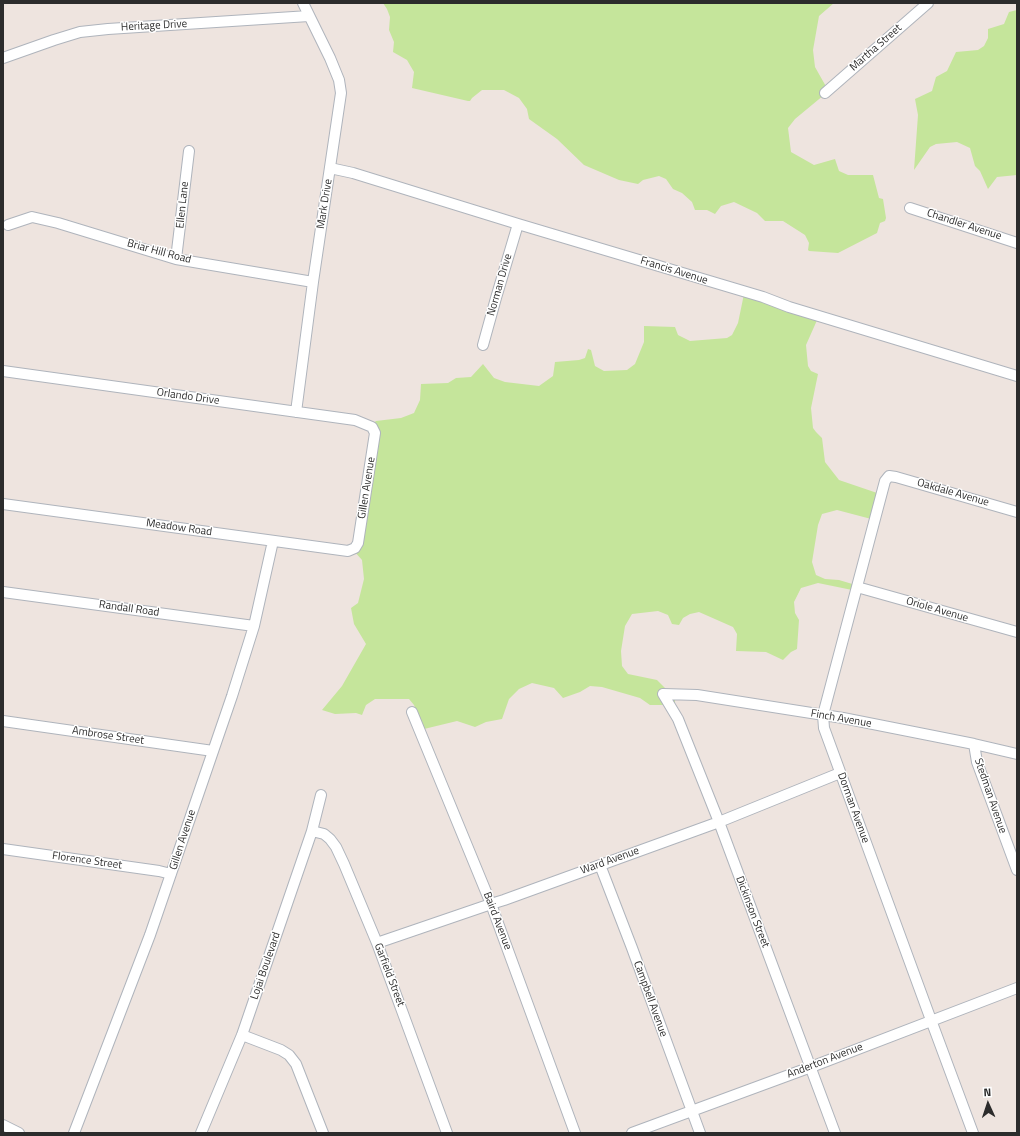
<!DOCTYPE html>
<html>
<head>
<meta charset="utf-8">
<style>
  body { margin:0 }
  #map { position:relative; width:1020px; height:1136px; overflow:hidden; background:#eee4df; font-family:"Titillium Web",sans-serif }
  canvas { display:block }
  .frame { position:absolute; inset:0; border:4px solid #2c2c2c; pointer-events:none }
  .north { position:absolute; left:968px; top:1084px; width:40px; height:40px; -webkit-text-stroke:3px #fff; paint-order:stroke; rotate:357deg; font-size:11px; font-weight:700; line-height:16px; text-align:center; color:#2c2c2c }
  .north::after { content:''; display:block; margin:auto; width:14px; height:18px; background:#2c2c2c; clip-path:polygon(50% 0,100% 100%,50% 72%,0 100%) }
</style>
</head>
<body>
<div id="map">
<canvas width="1020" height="1136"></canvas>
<div class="frame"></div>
<div class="north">N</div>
</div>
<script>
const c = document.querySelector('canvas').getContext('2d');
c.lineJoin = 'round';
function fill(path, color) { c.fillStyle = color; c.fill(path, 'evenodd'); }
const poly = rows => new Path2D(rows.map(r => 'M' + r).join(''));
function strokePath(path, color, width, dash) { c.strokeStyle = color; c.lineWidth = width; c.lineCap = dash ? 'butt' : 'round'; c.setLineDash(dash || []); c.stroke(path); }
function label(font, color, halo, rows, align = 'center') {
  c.font = font + ' "Titillium Web",sans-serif'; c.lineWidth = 3; c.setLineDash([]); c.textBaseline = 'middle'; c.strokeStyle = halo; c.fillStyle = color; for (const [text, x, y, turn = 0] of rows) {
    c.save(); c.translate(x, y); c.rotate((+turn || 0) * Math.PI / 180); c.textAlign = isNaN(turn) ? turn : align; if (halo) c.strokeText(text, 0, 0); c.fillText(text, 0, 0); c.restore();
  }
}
fill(poly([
  [383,3,834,3,819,16,813,50,815,67,828,90,824,95,795,119,788,128,791,152,814,165,835,159,839,171,848,175,873,175,879,198,883,199,886,218,885,221,880,223,877,233,838,253,809,251,808,250,809,243,805,235,783,221,765,221,757,213,734,202,721,206,715,214,707,210,695,210,692,202,682,193,673,189,666,179,659,176,643,180,638,184,619,180,584,165,557,139,529,119,527,109,519,98,504,90,482,90,472,98,470,101,468,101,412,88,414,72,407,60,393,52,394,42,389,30,390,17,387,9],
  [1017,10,1017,175,997,177,988,189,980,171,975,166,970,148,957,142,936,144,930,147,914,170,918,115,915,99,932,91,936,77,947,71,956,52,978,50,984,46,988,38,988,29,1004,24,1009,12],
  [744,294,818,318,806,345,808,366,811,371,818,374,811,408,813,428,816,432,822,438,825,462,839,480,883,495,875,520,837,510,822,514,818,525,812,562,816,575,825,579,839,580,859,586,857,591,818,583,801,588,794,602,795,613,799,620,797,649,791,652,783,660,766,652,736,651,737,634,733,627,699,612,690,614,683,618,679,625,672,624,668,615,658,611,632,614,625,626,621,651,622,666,628,674,657,680,675,698,675,705,650,705,640,698,602,687,590,686,580,692,563,698,554,688,532,683,519,689,509,699,502,719,486,722,475,727,457,721,424,729,414,705,409,699,375,699,366,705,362,715,356,713,335,714,322,710,342,686,366,644,354,624,351,608,358,603,364,579,362,560,354,551,371,425,376,421,401,418,414,413,420,400,421,384,448,383,456,378,471,377,483,364,494,378,505,382,539,386,553,376,555,362,579,360,585,358,588,349,591,350,595,366,604,371,627,370,635,364,644,342,644,326,675,327,678,335,690,341,727,338,732,335,738,323]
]), '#c5e59b');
const street = poly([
  [3,58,54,40,80,32,108,29,309,16],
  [825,93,928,3],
  [330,168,353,173,518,224,763,297,789,307,1017,376],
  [910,208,1017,243],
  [8,225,32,217,58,223,176,259,313,282],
  [176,259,189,151],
  [483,345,496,298,518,224],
  [3,371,355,420,372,427,375,433,358,543,355,548,348,551,3,504],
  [296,412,313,282,341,93,339,80,330,58,303,3],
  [857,587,1017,632],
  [3,592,254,626],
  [663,694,678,719,719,822,835,1133],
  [663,694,697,695,843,718,974,744,1017,754],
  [412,712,491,904,575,1133],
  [3,721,213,751],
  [974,744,977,762,1017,870],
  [312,831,324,834,330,839,336,847,344,864,377,943,447,1133],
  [3,849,159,871,171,874],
  [600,865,632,948,700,1133],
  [377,943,491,904,504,900,719,822,840,773],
  [242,1035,281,1050,289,1055,296,1064,323,1133],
  [3,1125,19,1133],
  [74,1133,150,935,232,696,254,626,273,541],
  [201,1133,242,1035,312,831,321,795],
  [632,1133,811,1067,1017,988],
  [973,1133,931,1020,824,728,823,715,885,481,889,476,896,477,1017,512]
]);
strokePath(street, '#afb4bc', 12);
strokePath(street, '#fff', 10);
label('11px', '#2c2c2c', '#fff', [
  ["Heritage Drive",154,26,-3],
  ["Martha Street",876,48,-41],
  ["Mark Drive",325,204,-81],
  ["Ellen Lane",183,205,-84],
  ["Chandler Avenue",964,225,18],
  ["Briar Hill Road",159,252,15],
  ["Francis Avenue",674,271,17],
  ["Norman Drive",500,285,-74],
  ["Orlando Drive",188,397,8],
  ["Gillen Avenue",367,488,-81],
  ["Oakdale Avenue",953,493,16],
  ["Meadow Road",179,528,8],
  ["Randall Road",129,609,8],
  ["Oriole Avenue",937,610,16],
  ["Finch Avenue",841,719,10],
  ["Ambrose Street",108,736,8],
  ["Stedman Avenue",990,796,71],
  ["Dorman Avenue",853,808,70],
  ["Gillen Avenue",183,840,-72],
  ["Florence Street",87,861,8],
  ["Ward Avenue",610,861,-20],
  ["Dickinson Street",752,912,69],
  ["Baird Avenue",497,921,69],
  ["Lojai Boulevard",266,966,-71],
  ["Garfield Street",389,975,69],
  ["Campbell Avenue",650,999,70],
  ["Anderton Avenue",825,1061,-21]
]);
</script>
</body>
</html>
